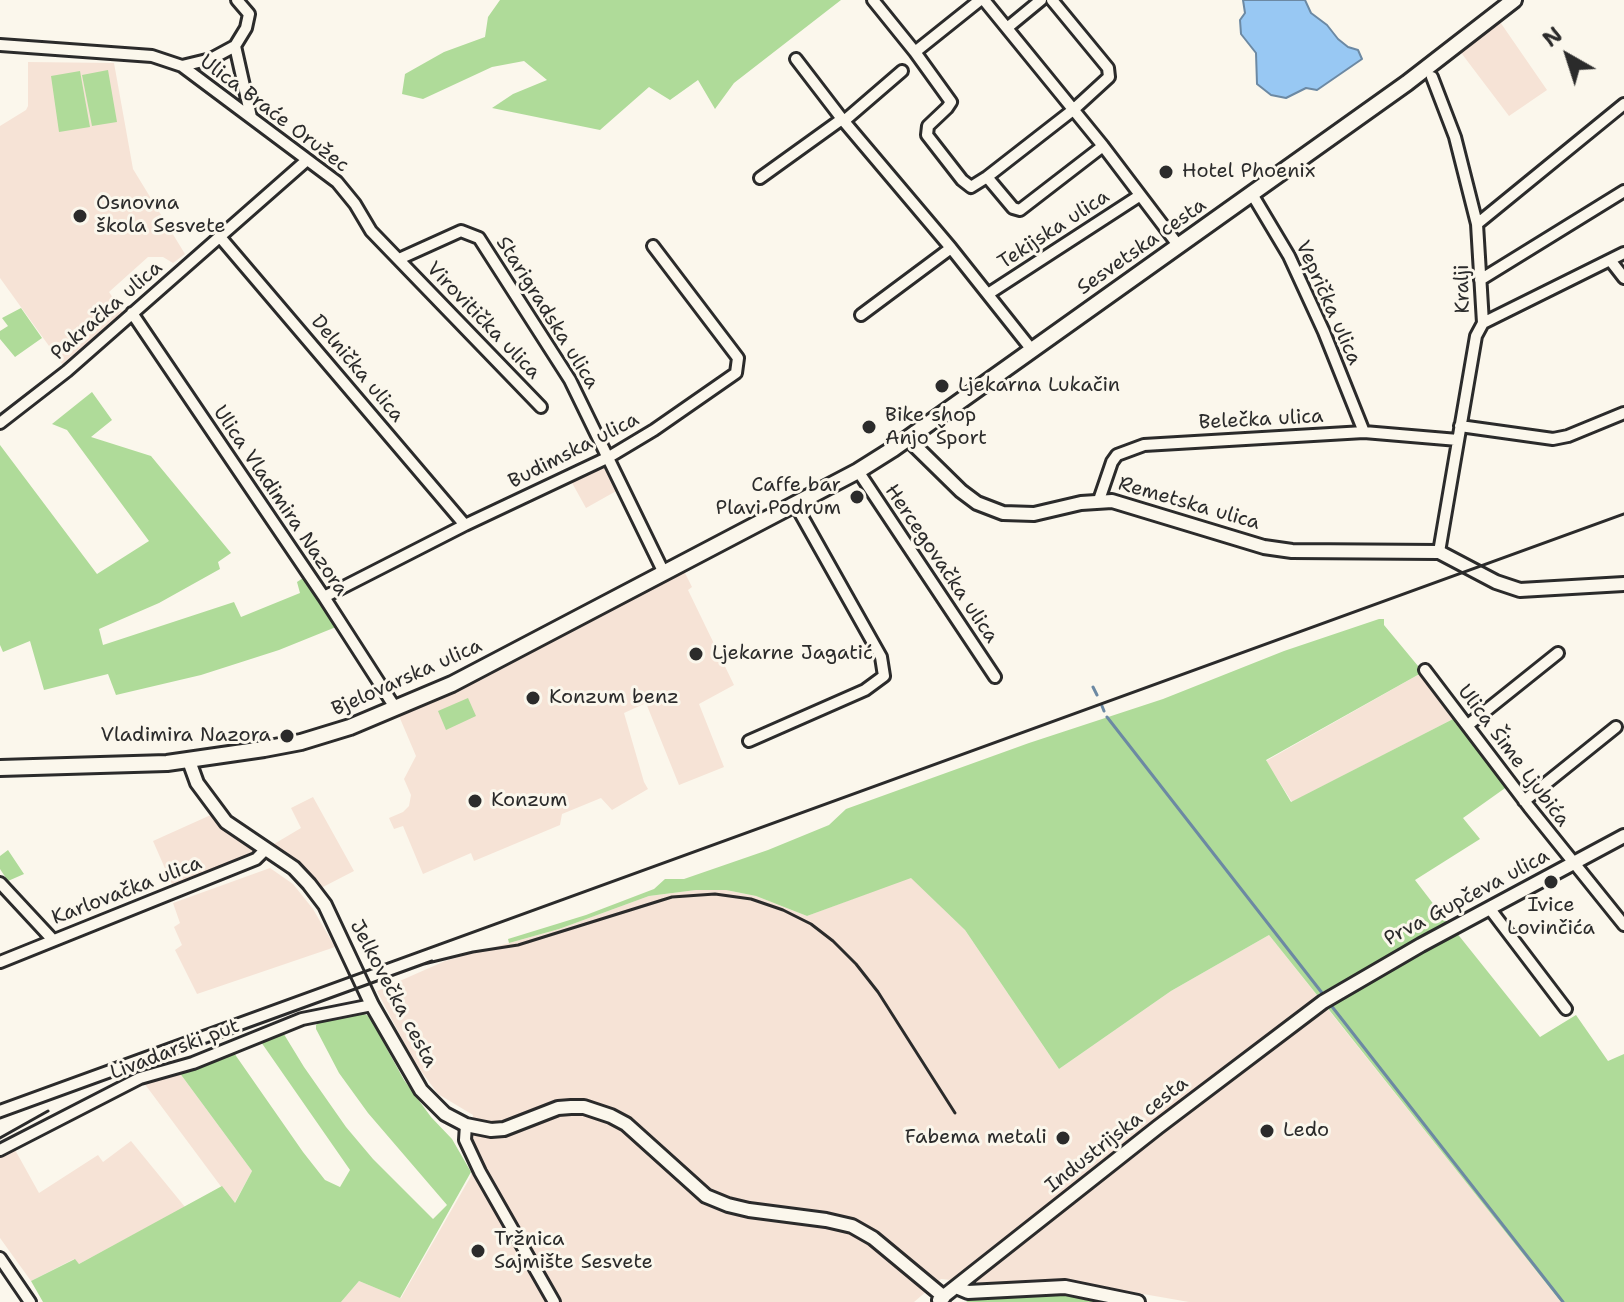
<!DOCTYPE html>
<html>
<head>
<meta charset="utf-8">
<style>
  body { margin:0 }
  #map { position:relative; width:1624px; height:1302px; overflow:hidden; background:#fbf7ec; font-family:"Shantell Sans",sans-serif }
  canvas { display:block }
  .north { position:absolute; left:1528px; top:16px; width:80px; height:80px; -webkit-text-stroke:6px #fbf7ec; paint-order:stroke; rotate:321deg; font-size:22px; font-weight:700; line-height:32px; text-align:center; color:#2b2b2b }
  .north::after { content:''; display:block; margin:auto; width:28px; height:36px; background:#2b2b2b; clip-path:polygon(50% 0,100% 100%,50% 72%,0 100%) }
</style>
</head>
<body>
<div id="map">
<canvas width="1624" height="1302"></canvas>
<div class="north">N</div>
</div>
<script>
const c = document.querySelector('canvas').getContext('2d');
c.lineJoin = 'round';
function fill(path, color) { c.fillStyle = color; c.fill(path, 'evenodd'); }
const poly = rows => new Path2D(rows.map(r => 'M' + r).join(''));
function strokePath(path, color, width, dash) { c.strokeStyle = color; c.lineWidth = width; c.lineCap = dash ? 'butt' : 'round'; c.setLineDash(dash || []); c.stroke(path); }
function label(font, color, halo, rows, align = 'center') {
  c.font = font + ' "Shantell Sans",sans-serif'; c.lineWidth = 6; c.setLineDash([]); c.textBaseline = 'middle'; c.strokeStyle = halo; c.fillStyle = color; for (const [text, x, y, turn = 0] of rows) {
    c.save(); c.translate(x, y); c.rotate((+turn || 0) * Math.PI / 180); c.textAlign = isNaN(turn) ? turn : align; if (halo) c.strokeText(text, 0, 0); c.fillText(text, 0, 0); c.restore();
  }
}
fill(poly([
  [1498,19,1547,90,1509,116,1459,50],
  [28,62,114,63,133,169,185,254,173,263,163,257,148,257,109,292,123,313,62,364,0,278,0,126,26,110,28,106],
  [606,463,618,490,586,508,571,481],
  [683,569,692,587,688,590,734,685,699,704,724,767,679,785,646,703,624,713,644,782,648,789,612,810,601,798,562,814,560,825,474,861,471,853,423,874,403,826,394,829,389,818,403,812,409,806,411,795,404,779,416,756,399,716,449,696,470,682,607,612],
  [1423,672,1457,717,1292,802,1266,761],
  [313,797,354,871,321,888,298,864,269,847,301,828,291,808],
  [213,814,219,823,251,848,253,853,251,858,174,889,153,841],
  [270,868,293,884,313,909,335,947,197,994,175,950,182,945,174,927,180,923,173,903],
  [911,877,965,930,1059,1069,1171,991,1269,935,1561,1302,1189,1302,1086,1284,1039,1280,988,1284,941,1279,914,1302,341,1302,359,1281,401,1298,471,1176,473,1115,438,1094,413,1060,377,991,445,961,559,929,649,896,696,890,726,890,756,896,807,916],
  [179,1072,252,1171,234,1204,144,1083],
  [131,1141,185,1207,79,1264,74,1259,31,1281,0,1238,0,1155,14,1148,39,1193,98,1155,103,1162]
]), '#f6e3d6');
fill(poly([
  [500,0,841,0,734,83,715,109,698,80,670,100,649,87,600,130,492,108,513,94,547,80,524,61,492,67,423,99,402,94,405,74,444,52,485,37,488,17],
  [108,70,117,122,92,126,82,75],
  [80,71,90,127,59,132,51,76],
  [21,308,42,338,15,357,0,339,0,331,8,326,2,318],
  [92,392,112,420,91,437,151,456,231,553,218,562,220,569,159,603,99,629,103,645,234,602,241,617,300,593,297,582,303,578,336,627,279,650,201,675,116,695,108,674,44,690,30,641,3,652,0,645,0,445,97,574,149,541,67,430,52,424],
  [1379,619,1384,619,1384,625,1423,672,1266,760,1291,802,1457,717,1508,786,1463,818,1480,839,1415,880,1448,923,1317,995,1269,935,1171,991,1059,1069,965,930,911,878,807,916,756,896,726,890,696,890,649,896,559,929,509,943,508,939,586,915,654,889,665,879,684,879,768,850,829,825,846,809,1029,743,1163,699,1284,651],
  [468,698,476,716,446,730,438,711],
  [8,850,24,874,8,881,0,869,0,856],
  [1456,932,1540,1037,1576,1015,1608,1061,1624,1054,1624,1302,1561,1302,1326,1006],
  [358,1012,369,1016,404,1080,431,1117,452,1139,471,1172,400,1298,359,1281,341,1302,43,1302,31,1281,75,1259,79,1264,222,1186,235,1203,252,1171,179,1072,234,1053,303,1152,325,1180,340,1187,350,1170,261,1042,282,1031,304,1067,346,1127,373,1159,433,1219,447,1205,368,1113,339,1073,316,1029,316,1025,323,1018],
  [1064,1292,1106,1302,966,1302,972,1298]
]), '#afdb99');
const water = poly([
  [1243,0,1305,0,1311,13,1327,25,1338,39,1348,47,1358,50,1362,59,1317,90,1306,88,1286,98,1271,95,1257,84,1256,53,1241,34,1240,20,1245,13,1243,0]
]);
fill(water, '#98c8f3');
strokePath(water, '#6c89a3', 2);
strokePath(poly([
  [1093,687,1097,695],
  [1102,706,1104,711],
  [1107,717,1326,998],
  [1330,1004,1563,1302]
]), '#6c89a3', 3);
const minor = poly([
  [873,0,915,52],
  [980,0,915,52,951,102,947,108,928,126,927,135,962,180,971,187,987,177,1073,110,1109,77,1108,68,1052,0],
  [984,0,1103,146,1178,245],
  [1007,28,1041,0],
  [0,45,152,56,182,66,337,182,355,204,371,231,541,407],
  [235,46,251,117],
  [796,59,842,119,951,248,1032,350],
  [182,66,211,59,235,46,246,28,249,14,237,0],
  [1432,77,1455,137,1477,224,1483,323,1476,336,1439,552],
  [844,121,902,71],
  [987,177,1013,208,1020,210,1103,146],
  [760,178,842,119],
  [1252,194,1289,256,1324,332,1364,432],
  [1477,224,1624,104],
  [220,237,465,525],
  [399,259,461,231,479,238,570,380,664,573],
  [1610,260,1624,278],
  [1480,280,1624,191],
  [988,294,1139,196],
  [132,313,324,597,396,709],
  [861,315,951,248],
  [1483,323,1624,253],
  [0,423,67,371,307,160],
  [1460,426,1553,439,1568,436,1624,413],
  [858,471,995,677],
  [1099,500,1112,462,1117,455,1144,445,1364,432,1458,440],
  [324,597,465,525,609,457,654,430,736,373,738,358,653,246],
  [1425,670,1529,807,1624,925],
  [1468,725,1558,653],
  [749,741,865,690,884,676,881,657,795,504],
  [1524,801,1616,727],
  [0,883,53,940],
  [1490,909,1566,1009],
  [0,962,256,859,265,850],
  [466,1125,465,1140,480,1172,554,1302],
  [0,1150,140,1078,193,1063,302,1019,372,1005],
  [0,1258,30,1302]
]);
const tertiary = poly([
  [908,439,961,491,977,503,1003,513,1034,514,1081,503,1112,501,1264,547,1292,551,1439,552,1496,582,1520,590,1624,584],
  [189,761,197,783,226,822,294,868,309,884,325,905,372,1005,421,1090,445,1114,466,1125,491,1130,504,1129,558,1108,571,1107,584,1107,611,1116,626,1124,706,1196,728,1205,749,1210,826,1220,852,1226,873,1238,944,1297],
  [956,1287,968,1292,1065,1287,1138,1302],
  [939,1300,1158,1127,1323,1002,1421,945,1624,836]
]);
const secondary = poly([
  [0,768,167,763,264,749,301,742,350,727,452,684,858,471,893,449,1407,83,1514,0]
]);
strokePath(minor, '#2b2b2b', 16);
strokePath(tertiary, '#2b2b2b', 18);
strokePath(secondary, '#2b2b2b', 20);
strokePath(minor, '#fbf7ec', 10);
strokePath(tertiary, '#fbf7ec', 12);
strokePath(secondary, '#fbf7ec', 14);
strokePath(poly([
  [424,964,473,952,518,945,672,897,715,894,751,899,783,910,811,924,833,941,856,964,878,992,955,1113],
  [0,1104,1624,514],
  [0,1118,432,961],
  [0,1138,48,1111]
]), '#2b2b2b', 3);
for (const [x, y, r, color] of [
  [1166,172,8,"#2b2b2b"],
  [80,216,8,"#2b2b2b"],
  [942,386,8,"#2b2b2b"],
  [869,427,8,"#2b2b2b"],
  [857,497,8,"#2b2b2b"],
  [696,654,8,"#2b2b2b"],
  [533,698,8,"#2b2b2b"],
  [287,736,8,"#2b2b2b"],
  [475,801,8,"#2b2b2b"],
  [1551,882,8,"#2b2b2b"],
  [1267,1131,8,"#2b2b2b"],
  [1063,1138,8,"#2b2b2b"],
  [478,1251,8,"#2b2b2b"]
]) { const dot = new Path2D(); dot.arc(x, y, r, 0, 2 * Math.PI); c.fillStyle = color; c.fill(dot); strokePath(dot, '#fbf7ec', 3); }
label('20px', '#2b2b2b', '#fbf7ec', [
  ["Ulica Braće Oružec",274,114,37],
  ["Tekijska ulica",1054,230,-33],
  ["Sesvetska cesta",1142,247,-35],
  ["Kralji",1463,289,-91],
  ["Veprička ulica",1328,303,66],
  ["Pakračka ulica",107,311,-41],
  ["Starigradska ulica",547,313,58],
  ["Virovitička ulica",483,321,46],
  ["Delnička ulica",357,369,50],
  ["Belečka ulica",1261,420,-3],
  ["Budimska ulica",574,451,-27],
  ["Ulica Vladimira Nazora",280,501,56],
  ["Remetska ulica",1189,504,16],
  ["Hercegovačka ulica",941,564,56],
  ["Bjelovarska ulica",407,678,-24],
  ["Ulica Šime Ljubića",1513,756,53],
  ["Karlovačka ulica",127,891,-21],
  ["Prva Gupčeva ulica",1467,898,-28],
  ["Jelkovečka cesta",393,994,62],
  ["Livadarski put",175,1050,-21],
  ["Industrijska cesta",1117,1135,-38]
]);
label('20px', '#2b2b2b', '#fbf7ec', [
  ["Hotel Phoenix",1182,172],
  ["Osnovna",96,204],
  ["škola Sesvete",96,227],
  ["Ljekarna Lukačin",958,386],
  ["Bike shop",885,416],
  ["Anjo Šport",885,439],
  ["Caffe bar",841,486,"right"],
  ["Plavi Podrum",841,509,"right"],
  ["Ljekarne Jagatić",712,654],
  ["Konzum benz",549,698],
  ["Vladimira Nazora",271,736,"right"],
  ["Konzum",491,801],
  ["Ivice",1551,906,"center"],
  ["Lovinčića",1551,929,"center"],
  ["Ledo",1283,1131],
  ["Fabema metali",1047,1138,"right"],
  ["Tržnica",494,1240],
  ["Sajmište Sesvete",494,1263]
], 'left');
</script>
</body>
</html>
